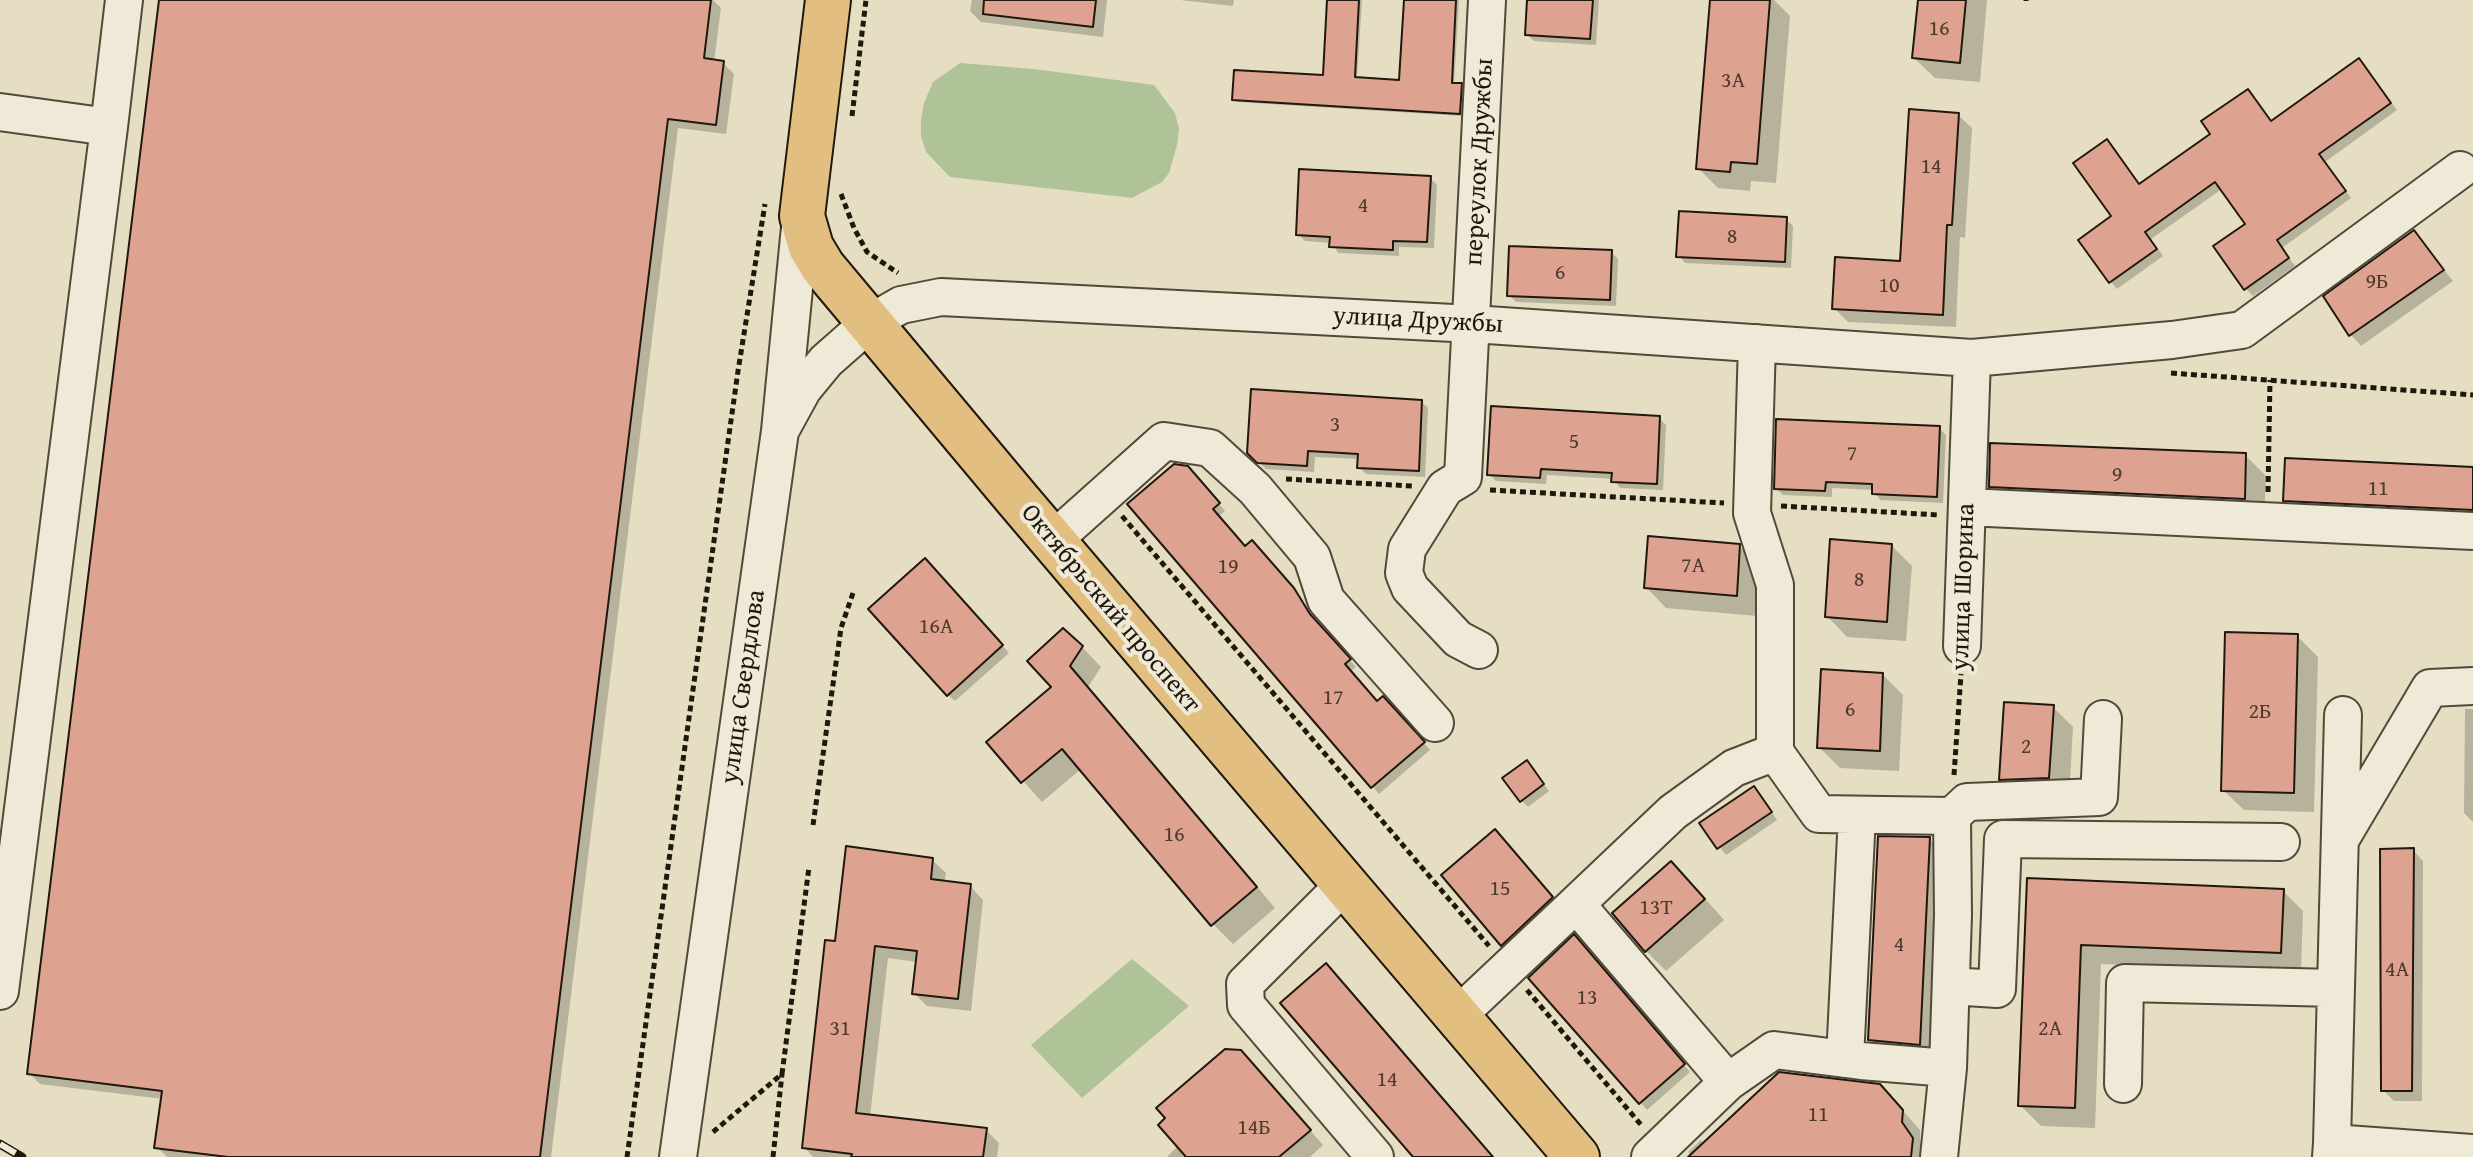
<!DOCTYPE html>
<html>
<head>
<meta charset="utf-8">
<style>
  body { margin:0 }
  canvas { display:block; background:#e5dec2 }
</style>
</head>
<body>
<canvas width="2473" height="1157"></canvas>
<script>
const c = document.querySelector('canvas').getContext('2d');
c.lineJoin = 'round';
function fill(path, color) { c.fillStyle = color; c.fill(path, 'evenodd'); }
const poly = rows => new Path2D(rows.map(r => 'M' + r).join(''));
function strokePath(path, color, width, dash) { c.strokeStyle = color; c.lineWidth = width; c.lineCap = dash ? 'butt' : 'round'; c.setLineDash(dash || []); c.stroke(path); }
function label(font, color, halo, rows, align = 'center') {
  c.font = font + ' "Gentium Book Plus",serif'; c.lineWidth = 8; c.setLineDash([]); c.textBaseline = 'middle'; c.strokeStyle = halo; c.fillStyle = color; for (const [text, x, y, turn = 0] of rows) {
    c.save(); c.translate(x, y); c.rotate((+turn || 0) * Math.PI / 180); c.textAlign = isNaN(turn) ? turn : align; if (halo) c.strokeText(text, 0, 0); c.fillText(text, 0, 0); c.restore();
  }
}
fill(poly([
  [960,63,1034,69,1154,85,1175,113,1179,129,1177,145,1169,173,1162,182,1132,198,950,177,926,152,921,136,921,120,924,103,933,82],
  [1132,959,1189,1006,1082,1098,1031,1045]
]), '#afc298');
fill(poly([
  [161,0,713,0,721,8,714,62,723,63,734,74,726,134,678,128,551,1157,167,1157,157,1147,163,1099,40,1084,29,1073],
  [972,0,1107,0,1103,37,981,22,970,11],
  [1180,0,1234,0,1233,6],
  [1329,0,1362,0,1357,79,1401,82,1406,0,1459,0,1454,85,1464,88,1462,116,1237,102,1234,99,1325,77],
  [1529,0,1599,0,1596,45,1534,41,1527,34],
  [1712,0,1774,0,1790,16,1776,183,1751,181,1750,191,1718,188,1698,168],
  [1920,0,1987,0,1980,82,1935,78,1914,58],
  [2359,60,2397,110,2325,162,2351,198,2282,248,2295,266,2253,296,2246,289,2216,247,2247,224,2222,189,2151,239,2163,256,2117,289,2111,282,2114,216,2140,186,2272,122],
  [1958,115,1972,128,1965,238,1960,237,1956,327,1848,322,1834,308,1902,263],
  [1430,178,1437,185,1434,248,1399,247,1399,256,1338,253,1332,243,1305,241,1298,234],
  [1786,219,1793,226,1791,268,1685,263,1679,256],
  [2414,233,2453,281,2361,346,2351,335,2326,297],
  [1611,252,1618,259,1616,306,1516,302,1509,295],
  [1421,401,1428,408,1425,477,1366,474,1359,467,1359,459,1315,457,1314,472,1266,469,1249,452],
  [1659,418,1666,425,1663,490,1620,488,1614,479,1547,475,1546,484,1496,481,1489,474],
  [1939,428,1946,435,1943,503,1880,500,1874,490,1832,488,1832,497,1783,495,1776,488],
  [2245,455,2266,476,2264,519,2011,507,1991,486],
  [2473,469,2473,529,2306,521,2285,500],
  [1195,475,1225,511,1218,517,1245,548,1259,549,1300,597,1317,623,1356,667,1350,672,1377,703,1383,698,1430,750,1379,794,1130,504],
  [1891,545,1912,566,1906,641,1847,637,1827,616],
  [1739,546,1760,567,1757,616,1666,608,1646,587],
  [932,567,1009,653,955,701,948,695],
  [2297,636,2318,657,2314,812,2244,810,2223,790],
  [1082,647,1101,667,1088,687,1275,908,1233,944,1213,924,1081,769,1042,802,988,742,1053,687],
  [1883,675,1903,695,1899,771,1840,768,1819,747],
  [2053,707,2073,727,2069,798,2021,799,2001,779],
  [2465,709,2473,709,2473,822,2464,813],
  [1533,770,1549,791,1528,807,1521,800],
  [1760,795,1777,820,1726,855,1702,823],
  [1502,839,1558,905,1509,951,1503,944],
  [1929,839,1940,849,1930,1054,1881,1050,1870,1040],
  [2413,850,2423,861,2422,1101,2394,1101,2383,1090],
  [932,860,946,873,944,883,970,886,983,900,971,1011,927,1006,914,993,917,962,888,958,870,1117,986,1130,999,1143,997,1157,813,1157,804,1147,837,943],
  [2029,880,2283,891,2303,911,2301,972,2101,964,2095,1128,2041,1126,2020,1105],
  [1692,884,1724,920,1666,971,1646,951],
  [1581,944,1690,1072,1647,1110,1531,978],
  [1326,966,1347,986,1494,1157,1416,1157],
  [1255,1067,1323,1145,1310,1157,1167,1157],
  [1897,1104,1920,1130,1920,1142,1930,1157,1693,1157,1688,1152,1701,1140,1704,1144]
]), '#0003');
const building = poly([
  [159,0,711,0,704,58,724,61,716,125,668,119,540,1157,228,1157,154,1148,162,1091,27,1074,159,0],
  [984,0,1096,0,1093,27,983,14,984,0],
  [1327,0,1359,0,1355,77,1399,80,1404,0,1456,0,1452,83,1462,83,1460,114,1232,100,1234,70,1323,75,1327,0],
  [1527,0,1593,0,1590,39,1525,35,1527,0],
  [1710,0,1770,0,1757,164,1731,162,1730,172,1696,169,1710,0],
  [1918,0,1966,0,1960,63,1912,58,1918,0],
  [2359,58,2391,103,2319,154,2346,191,2277,240,2289,258,2244,290,2213,246,2245,224,2215,182,2145,232,2157,249,2109,283,2078,240,2111,216,2073,163,2107,139,2139,184,2210,134,2201,121,2248,89,2271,121,2359,58],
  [1909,109,1959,113,1952,225,1947,225,1943,315,1832,309,1835,257,1900,261,1909,109],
  [1299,169,1431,176,1427,242,1393,241,1393,250,1329,247,1330,237,1296,235,1299,169],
  [1679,211,1787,217,1785,262,1676,257,1679,211],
  [2414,230,2444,270,2349,336,2323,296,2414,230],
  [1509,246,1612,250,1610,300,1507,296,1509,246],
  [1251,389,1422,400,1419,471,1357,468,1358,454,1308,451,1307,466,1257,463,1247,453,1251,389],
  [1491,406,1660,416,1657,484,1611,482,1612,473,1541,469,1540,478,1487,475,1491,406],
  [1776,419,1940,426,1937,497,1872,494,1872,484,1826,482,1825,491,1774,489,1776,419],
  [1990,443,2246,453,2245,499,1989,487,1990,443],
  [2285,458,2473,467,2473,510,2283,501,2285,458],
  [1174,464,1188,466,1220,503,1213,509,1245,546,1252,540,1294,588,1310,614,1351,659,1345,664,1377,701,1383,696,1425,742,1371,788,1127,504,1174,464],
  [1648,536,1740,544,1737,596,1644,588,1648,536],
  [1830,539,1892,544,1887,622,1825,617,1830,539],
  [925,558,1003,645,947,696,868,609,925,558],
  [1063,628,1083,646,1070,666,1257,887,1211,926,1062,749,1021,783,986,742,1051,687,1027,661,1063,628],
  [2225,632,2298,634,2294,793,2221,791,2225,632],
  [1821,669,1883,673,1880,751,1817,748,1821,669],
  [2004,702,2054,705,2049,778,1999,780,2004,702],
  [1527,760,1544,784,1520,802,1502,778,1527,760],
  [1754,786,1772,812,1717,849,1699,823,1754,786],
  [1495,829,1553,897,1501,946,1441,875,1495,829],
  [1878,836,1930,837,1920,1045,1868,1040,1878,836],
  [846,846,933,858,931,879,971,884,958,999,912,994,917,951,875,946,856,1113,987,1128,983,1157,851,1157,852,1154,802,1148,825,940,835,941,846,846],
  [2414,848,2412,1091,2381,1091,2380,849,2414,848],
  [1671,861,1705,899,1645,952,1612,913,1671,861],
  [2027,878,2284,889,2281,953,2081,945,2075,1108,2018,1106,2027,878],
  [1574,934,1685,1064,1639,1104,1528,978,1574,934],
  [1326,963,1493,1157,1413,1157,1280,1003,1326,963],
  [1225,1049,1241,1050,1311,1130,1279,1157,1186,1157,1158,1125,1165,1118,1156,1108,1225,1049],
  [1779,1072,1880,1084,1903,1110,1902,1122,1913,1138,1911,1157,1688,1157,1779,1072]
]);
fill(building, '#dda290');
strokePath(building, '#20180d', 2);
const minor = poly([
  [0,112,109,127,124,0],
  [1757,343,1752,513,1775,585,1775,752,1819,814,1952,816,1967,802,2099,797,2103,719],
  [780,431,803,389,826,361,868,324,901,305,941,297,1473,324,1972,358,2172,340,2242,330,2460,170],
  [1967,507,2473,531],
  [1052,541,1164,441,1210,448,1255,489,1312,557,1326,600,1435,723],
  [1962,646,1972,358],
  [1479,650,1458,639,1410,588,1404,573,1407,549,1445,488,1463,477,1487,0],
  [1775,752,1734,768,1673,812,1576,904,1728,1082,1774,1050,1861,1061,1948,1068],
  [2340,840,2430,688,2473,686],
  [1345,884,1245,984,1246,1005,1375,1157],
  [1951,986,1997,989,2003,839,2281,842],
  [0,991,109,127],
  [1457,1016,1576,904],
  [1845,1059,1857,815],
  [2123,1084,2125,983,2336,988],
  [2332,1143,2343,715],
  [678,1157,780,431,801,217],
  [1650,1157,1728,1082],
  [1939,1157,1948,1068,1953,915,1952,816],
  [2331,1157,2332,1143,2473,1153]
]);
const major = poly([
  [828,0,802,216,811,247,823,267,1018,500,1577,1157]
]);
strokePath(minor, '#514a3a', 40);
strokePath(major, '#20180d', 48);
strokePath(poly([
  [2026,1,2026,0],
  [852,116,866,0],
  [841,194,854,228,867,252,898,273],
  [2171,373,2473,395],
  [1286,479,1412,486],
  [1490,490,1724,503],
  [2268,492,2270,380],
  [1781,506,1939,515],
  [1122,516,1489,946],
  [1954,775,1961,674],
  [813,825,841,628,853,593],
  [1527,990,1642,1126],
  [713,1132,782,1074,809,867],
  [627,1157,738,371,765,204],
  [773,1157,782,1074]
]), '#20180d', 5, [6, 4]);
strokePath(minor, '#eeead7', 36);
strokePath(major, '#e2bf81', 44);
const rail = poly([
  [0,1144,22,1157]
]);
strokePath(rail, '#20180d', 9);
strokePath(rail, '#eeead7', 6, [18]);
label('22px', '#4f3a2e', null, [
  ["16",1939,29],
  ["3А",1733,81],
  ["14",1931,167],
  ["4",1363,206],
  ["8",1732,237],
  ["6",1560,273],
  ["9Б",2377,282],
  ["10",1889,286],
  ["3",1335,425],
  ["5",1574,442],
  ["7",1852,454],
  ["9",2117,475],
  ["11",2378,489],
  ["7А",1693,566],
  ["19",1228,567],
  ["8",1859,580],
  ["16А",936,627],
  ["17",1333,698],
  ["6",1850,710],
  ["2Б",2260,712],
  ["2",2026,747],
  ["16",1174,835],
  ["15",1500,889],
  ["13Т",1656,908],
  ["4",1899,945],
  ["4А",2397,970],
  ["13",1587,998],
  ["31",840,1029],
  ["2А",2050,1029],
  ["14",1387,1080],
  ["11",1818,1115],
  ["14Б",1254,1128]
]);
label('26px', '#20180d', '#eeead7', [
  ["переулок Дружбы",1480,162,-87],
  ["улица Дружбы",1418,321,3],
  ["улица Шорина",1964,587,-88],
  ["Октябрьский проспект",1110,609,50],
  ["улица Свердлова",744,687,-82]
]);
</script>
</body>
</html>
